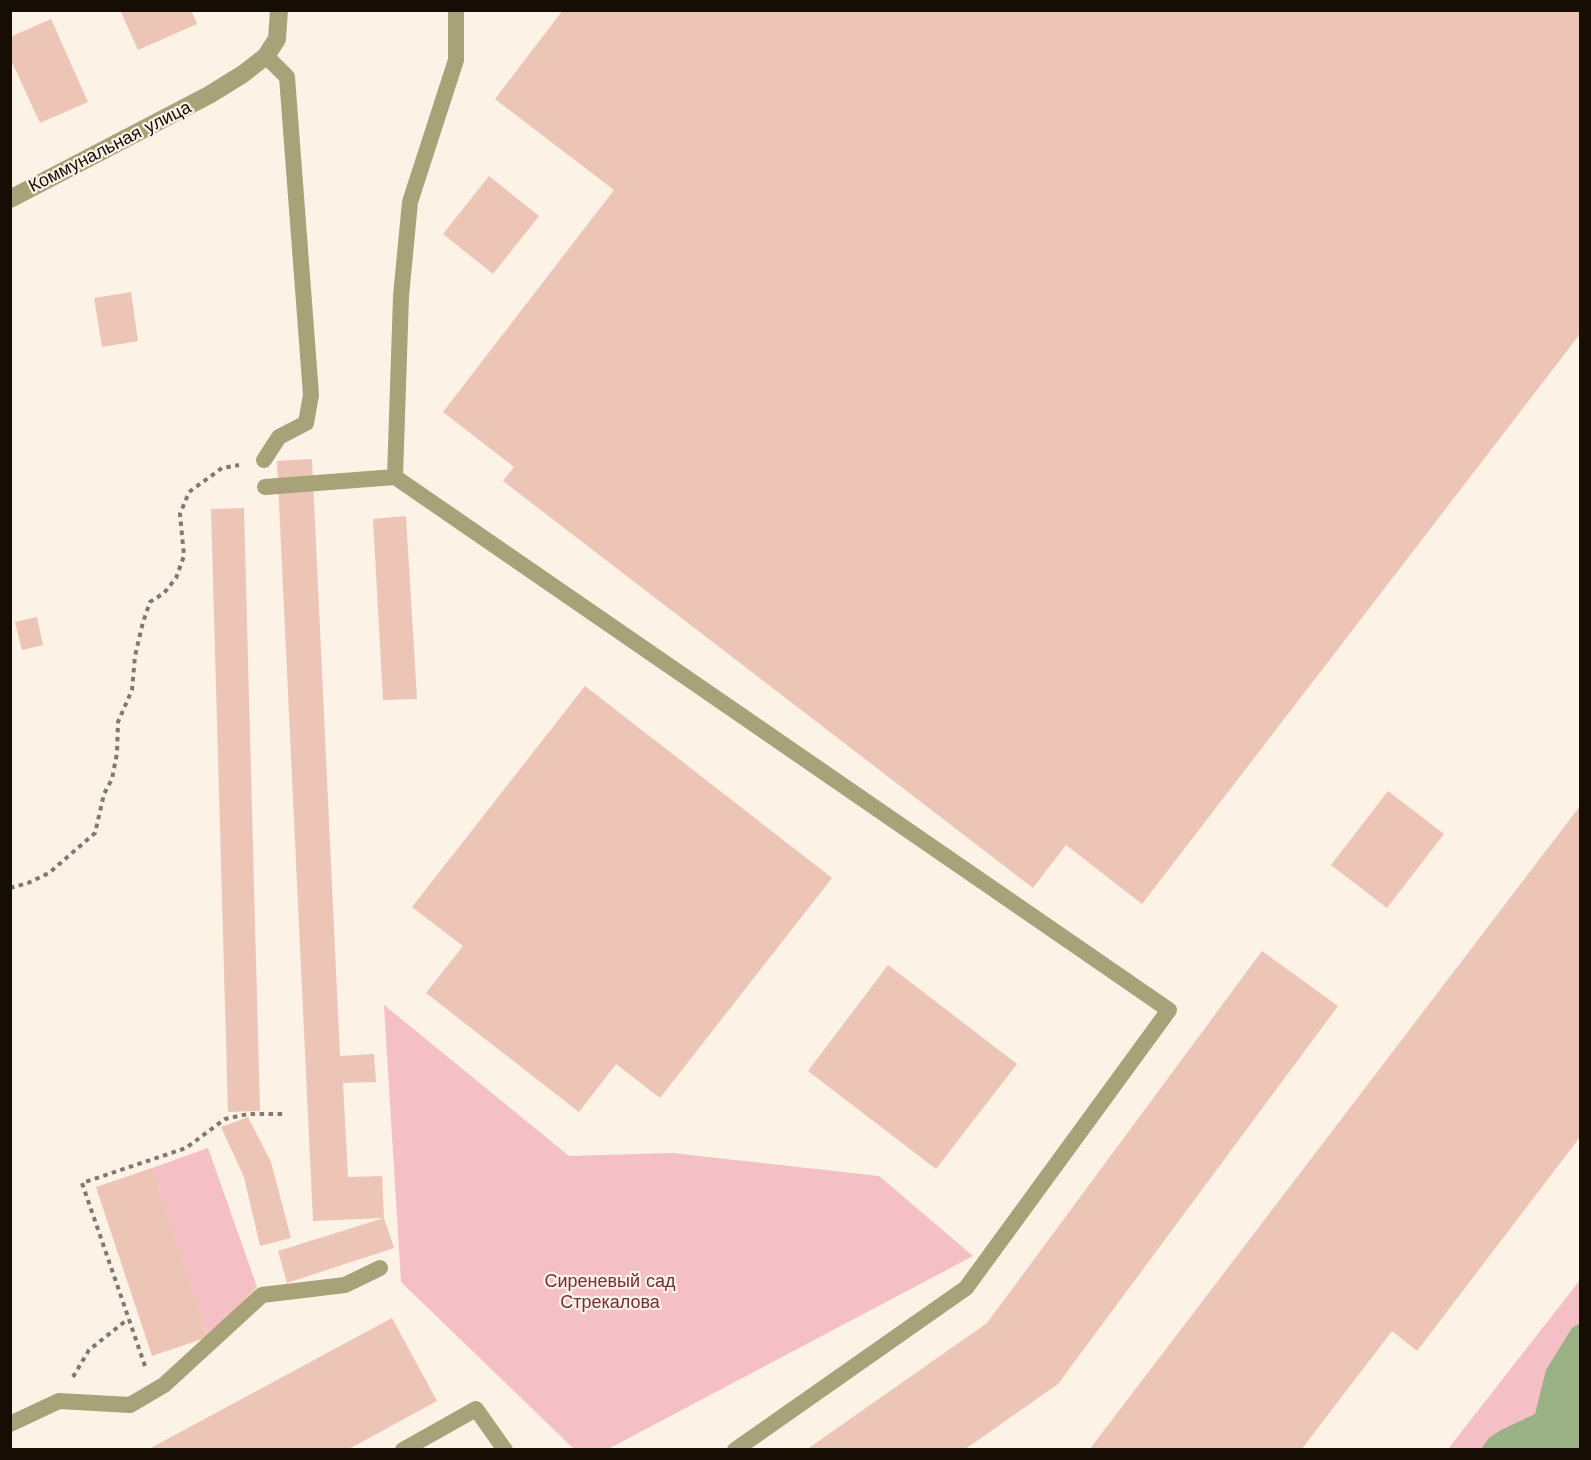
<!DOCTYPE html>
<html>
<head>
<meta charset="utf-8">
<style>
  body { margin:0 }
  #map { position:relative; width:1591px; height:1460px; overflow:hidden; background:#fdf2e6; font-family:"Work Sans",sans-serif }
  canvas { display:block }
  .frame { position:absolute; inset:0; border:12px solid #160e04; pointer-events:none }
</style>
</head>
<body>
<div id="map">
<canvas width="1591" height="1460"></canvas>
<div class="frame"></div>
</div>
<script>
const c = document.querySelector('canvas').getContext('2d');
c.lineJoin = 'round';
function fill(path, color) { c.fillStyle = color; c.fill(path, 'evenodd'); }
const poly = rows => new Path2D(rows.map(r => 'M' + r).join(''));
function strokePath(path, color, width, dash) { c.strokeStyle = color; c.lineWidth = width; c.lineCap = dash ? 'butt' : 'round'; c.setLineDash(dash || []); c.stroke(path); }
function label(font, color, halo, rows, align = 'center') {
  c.font = font + ' "Work Sans",sans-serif'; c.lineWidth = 4.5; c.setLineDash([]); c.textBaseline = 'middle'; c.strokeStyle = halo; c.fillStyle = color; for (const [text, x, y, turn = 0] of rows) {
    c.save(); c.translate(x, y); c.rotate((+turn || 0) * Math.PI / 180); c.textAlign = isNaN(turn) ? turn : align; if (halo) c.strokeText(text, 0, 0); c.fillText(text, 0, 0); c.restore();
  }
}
fill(poly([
  [384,1005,569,1156,672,1153,879,1176,973,1256,608,1449,574,1449,401,1282],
  [208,1148,257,1287,208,1337,152,1168],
  [1580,1280,1580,1449,1448,1449]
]), '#f4bfc5');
fill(poly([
  [1580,1323,1580,1449,1481,1449,1489,1438,1501,1430,1535,1414,1546,1370,1572,1328]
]), '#9ab186');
fill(poly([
  [120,10,191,10,197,24,138,50],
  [563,10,1580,10,1580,334,1142,904,1066,845,1033,888,503,481,514,467,443,412,614,190,495,99],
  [51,19,88,102,40,123,10,58,10,37],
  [489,176,539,216,493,274,443,234],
  [131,292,138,341,102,347,94,298],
  [312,459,340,1056,374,1054,376,1082,343,1083,348,1177,382,1176,384,1218,313,1221,277,461],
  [244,508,260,1111,228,1112,211,509],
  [406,516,417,699,383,700,373,519],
  [37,617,43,645,22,650,15,622],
  [585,686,832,878,660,1098,616,1064,579,1112,426,993,463,946,412,907],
  [1388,791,1444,834,1387,908,1331,865],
  [1580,806,1580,1137,1417,1351,1392,1331,1301,1450,1089,1450],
  [1262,951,1338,1006,1058,1384,964,1450,806,1450,987,1323],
  [888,965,1017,1064,936,1169,808,1071],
  [248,1117,271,1162,291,1238,260,1246,244,1177,221,1127],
  [152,1168,208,1337,152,1356,96,1187],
  [384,1218,394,1248,287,1283,278,1251],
  [392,1318,437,1401,347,1450,147,1450]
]), '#edc5b6');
strokePath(poly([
  [10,888,28,883,49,873,95,833,104,794,112,779,117,753,118,722,132,690,135,656,143,622,150,602,164,593,176,578,184,556,180,514,189,492,222,468,239,465],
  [145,1366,82,1183,186,1148,225,1119,248,1114,285,1114],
  [73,1377,89,1350,128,1319]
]), '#82786d', 4, [4.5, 4.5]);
strokePath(poly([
  [264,460,279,437,306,423,311,395,287,77,266,56],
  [395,477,1169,1010,966,1288,735,1450],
  [265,487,395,477,401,296,410,202,456,60,456,10],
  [10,1424,59,1401,130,1405,164,1385,262,1295,345,1285,380,1268],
  [403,1450,476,1409,505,1450]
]), '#a8a279', 16);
strokePath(poly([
  [10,199,209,95,243,74,266,56,277,39,279,10]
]), '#a8a279', 18);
label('18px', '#160e04', '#fdf2e6', [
  ["Коммунальная улица",110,147,-27]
]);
label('18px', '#722f3c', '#fdf2e6', [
  ["Сиреневый сад",610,1282],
  ["Стрекалова",610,1303]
]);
</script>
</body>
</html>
